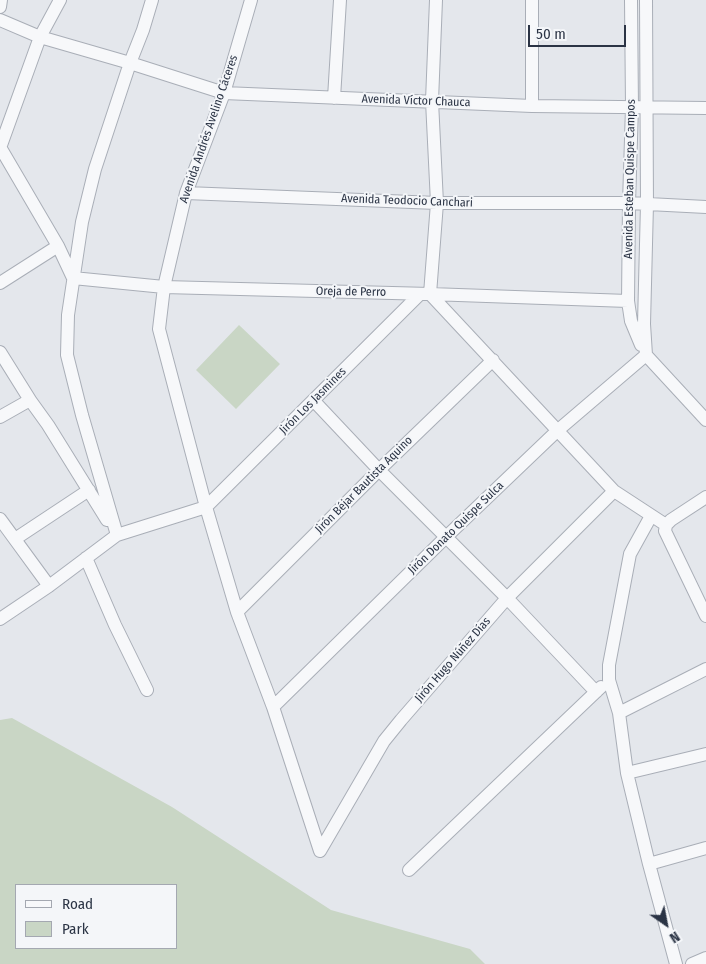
<!DOCTYPE html>
<html>
<head>
<meta charset="utf-8">
<style>
  body { margin:0 }
  #map { position:relative; width:706px; height:964px; overflow:hidden; background:#e4e7ec; font-family:"Fira Sans Condensed",sans-serif }
  canvas { display:block }
  .legend { position:absolute; left:15px; top:884px; width:162px; height:65px; box-sizing:border-box; background:#f4f6f9; border:1px solid #a4a8b1; margin:0; padding:6px 9px; list-style:none; font-size:15px; color:#2b3445 }
  .legend li { display:flex; align-items:center; gap:10px; height:25px }
  .legend b { width:25px; border:1px solid #a4a8b1 }
  .north { position:absolute; left:641px; top:899px; width:50px; height:50px; -webkit-text-stroke:4px #f4f6f9; paint-order:stroke; rotate:147deg; font-size:14px; font-weight:700; line-height:20px; text-align:center; color:#2b3445 }
  .north::after { content:''; display:block; margin:auto; width:18px; height:22px; background:#2b3445; clip-path:polygon(50% 0,100% 100%,50% 72%,0 100%) }
  .scale { position:absolute; left:528px; top:25px; width:98px; height:22px; box-sizing:border-box; border:2px solid #2b3445; border-top:0; padding-left:6px; font-size:15px; line-height:18px; white-space:nowrap; color:#2b3445; -webkit-text-stroke:4px #f4f6f9; paint-order:stroke }
</style>
</head>
<body>
<div id="map">
<canvas width="706" height="964"></canvas>
<ul class="legend">
<li><b style="height:6px;background:#f7f8fa"></b>Road</li>
<li><b style="height:14px;background:#c9d6c5"></b>Park</li>
</ul>
<div class="north">N</div>
<div class="scale">50 m</div>
</div>
<script>
const c = document.querySelector('canvas').getContext('2d');
c.lineJoin = 'round';
function fill(path, color) { c.fillStyle = color; c.fill(path, 'evenodd'); }
const poly = rows => new Path2D(rows.map(r => 'M' + r).join(''));
function strokePath(path, color, width, dash) { c.strokeStyle = color; c.lineWidth = width; c.lineCap = dash ? 'butt' : 'round'; c.setLineDash(dash || []); c.stroke(path); }
function label(font, color, halo, rows, align = 'center') {
  c.font = font + ' "Fira Sans Condensed",sans-serif'; c.lineWidth = 4; c.setLineDash([]); c.textBaseline = 'middle'; c.strokeStyle = halo; c.fillStyle = color; for (const [text, x, y, turn = 0] of rows) {
    c.save(); c.translate(x, y); c.rotate((+turn || 0) * Math.PI / 180); c.textAlign = isNaN(turn) ? turn : align; if (halo) c.strokeText(text, 0, 0); c.fillText(text, 0, 0); c.restore();
  }
}
fill(poly([
  [239,325,280,364,236,409,196,370],
  [12,718,172,807,331,910,470,949,485,964,0,964,0,720],
  [176,885,176,948,16,948,16,885]
]), '#c9d6c5');
const minor = poly([
  [251,0,224,93,186,193,164,287,159,329,206,507,237,612,273,707,320,851],
  [436,0,432,101,437,203,430,294,614,491,666,525],
  [631,0,632,107,629,203,628,301,631,321,641,345],
  [646,0,647,204,644,324,646,355,706,420],
  [0,7,1,0],
  [0,20,40,37,130,63,224,93,532,106,706,108],
  [334,98,340,0],
  [532,106,532,0],
  [0,147,58,246,73,278,164,287,430,294,628,301],
  [0,148,40,37,60,0],
  [186,193,437,203,629,203,706,207],
  [0,283,58,246],
  [0,352,30,400,48,425,107,520],
  [314,401,379,470,507,598,596,692],
  [0,417,30,400],
  [706,497,671,520,666,525,665,531,706,616],
  [651,516,630,554,609,665,609,680,619,713,627,773,649,864,676,964],
  [0,519,49,586],
  [117,535,82,415,67,355,68,315,82,222,95,169,130,63,143,30,152,0],
  [15,539,89,490],
  [86,558,115,625,147,690],
  [237,612,379,470,493,360],
  [0,619,49,586,117,535,206,507,420,294],
  [273,707,446,537,557,431,646,355],
  [619,713,706,669],
  [627,773,706,754],
  [320,851,384,741,401,720,507,598,614,491],
  [649,864,706,848],
  [409,870,601,687],
  [692,964,706,958]
]);
strokePath(minor, '#a9aeb7', 14);
strokePath(minor, '#f7f8fa', 12);
label('12px', '#2b3445', '#f4f6f9', [
  ["Avenida Víctor Chauca",416,101,2],
  ["Avenida Andrés Avelino Cáceres",209,129,-71],
  ["Avenida Esteban Quispe Campos",630,179,-89],
  ["Avenida Teodocio Canchari",407,201,2],
  ["Oreja de Perro",351,292,1],
  ["Jirón Los Jasmines",313,401,-45],
  ["Jirón Béjar Bautista Aquino",364,485,-45],
  ["Jirón Donato Quispe Sulca",456,528,-44],
  ["Jirón Hugo Núñez Días",453,660,-49]
]);
</script>
</body>
</html>
